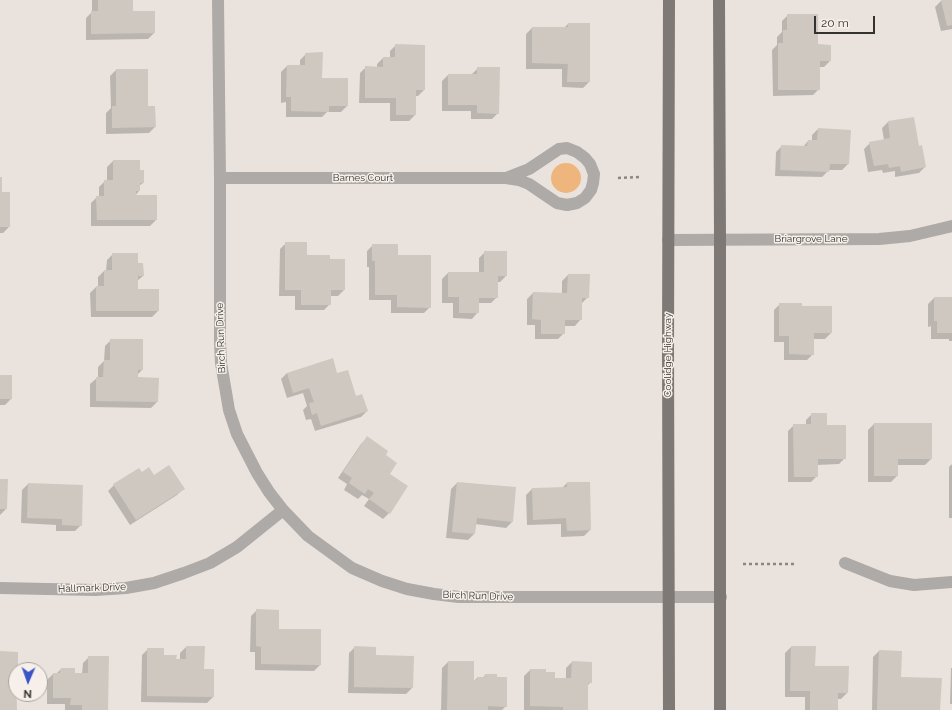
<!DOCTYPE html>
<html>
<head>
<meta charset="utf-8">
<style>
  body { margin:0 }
  #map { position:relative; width:952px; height:710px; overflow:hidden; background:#eae3dd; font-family:Raleway,sans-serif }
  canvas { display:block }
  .north { position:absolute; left:8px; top:662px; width:40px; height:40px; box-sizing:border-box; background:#f7f0ea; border:1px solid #a9a49f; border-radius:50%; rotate:182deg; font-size:11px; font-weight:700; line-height:16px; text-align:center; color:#34322f }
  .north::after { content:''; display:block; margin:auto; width:14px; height:18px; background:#3954c6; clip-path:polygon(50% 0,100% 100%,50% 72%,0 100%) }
  .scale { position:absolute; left:814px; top:16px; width:61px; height:18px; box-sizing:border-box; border:2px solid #34322f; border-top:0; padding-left:5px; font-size:12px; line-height:14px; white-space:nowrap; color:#34322f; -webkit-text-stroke:3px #f7f0ea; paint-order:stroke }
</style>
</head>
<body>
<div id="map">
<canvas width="952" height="710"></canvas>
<div class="north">N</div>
<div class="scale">20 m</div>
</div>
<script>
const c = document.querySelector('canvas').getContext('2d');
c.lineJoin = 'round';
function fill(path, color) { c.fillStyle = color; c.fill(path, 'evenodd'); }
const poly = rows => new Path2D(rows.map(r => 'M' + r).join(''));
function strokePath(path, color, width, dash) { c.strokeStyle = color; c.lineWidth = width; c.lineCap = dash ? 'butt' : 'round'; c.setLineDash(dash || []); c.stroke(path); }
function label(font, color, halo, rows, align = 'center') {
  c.font = font + ' Raleway,sans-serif'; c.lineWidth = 3; c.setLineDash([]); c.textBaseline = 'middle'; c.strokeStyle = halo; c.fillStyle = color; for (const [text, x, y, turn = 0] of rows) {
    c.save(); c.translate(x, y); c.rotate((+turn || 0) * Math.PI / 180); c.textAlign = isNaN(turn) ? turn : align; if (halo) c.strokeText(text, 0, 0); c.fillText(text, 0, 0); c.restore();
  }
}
fill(poly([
  '551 178a15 15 0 1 1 30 0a15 15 0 1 1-30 0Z'
]), '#eeb57c');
fill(poly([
  [92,0,133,0,132,12,154,12,154,33,148,39,86,40,86,18,92,12],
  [944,0,952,0,952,29,941,31,935,7,941,1],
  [788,15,817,45,830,61,824,67,819,67,819,89,813,95,773,96,772,50,777,45,777,37,782,32,782,21],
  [568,24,589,82,583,88,562,87,562,69,526,69,526,34,532,28,564,28],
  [396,45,424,90,418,96,415,96,415,115,409,121,390,121,390,103,359,103,360,73,366,67,377,68,377,64,383,58,390,58,390,51],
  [306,54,321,79,347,106,341,112,327,112,322,117,286,117,286,102,281,103,281,72,287,66,300,66,300,60],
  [478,68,498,113,492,119,471,119,471,111,442,111,442,81,448,75,472,74],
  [116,70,147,107,154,107,155,127,149,133,106,134,106,113,111,108,110,76],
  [913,118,918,147,925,167,919,173,895,177,895,171,883,173,882,170,868,172,864,149,870,143,884,140,882,128,888,122],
  [818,129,850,131,848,164,842,170,829,170,822,177,775,176,776,152,782,146,803,147,808,141,812,141,812,135],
  [113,161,139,171,143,183,139,186,139,191,134,197,156,220,150,226,91,226,91,203,97,197,99,197,99,187,105,181,107,181,107,167],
  [0,178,1,193,9,227,3,233,0,233],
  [286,243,306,256,344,290,338,296,330,296,330,304,324,310,295,310,295,296,279,296,280,249],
  [373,245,397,256,430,307,424,313,391,313,391,300,369,300,369,267,367,267,367,251],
  [485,252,506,276,500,282,497,282,497,297,491,303,478,303,478,312,472,319,453,318,453,303,442,303,442,279,448,273,479,273,479,258],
  [113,254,137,264,143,276,137,281,137,290,158,311,152,317,91,317,90,293,96,287,98,287,98,277,104,271,106,271,107,260],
  [568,275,589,275,588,297,581,304,581,319,575,326,564,326,564,333,558,339,535,339,535,325,527,325,527,299,533,293,562,294,562,281],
  [934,298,952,298,952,341,949,341,949,339,931,339,931,326,928,327,928,304],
  [780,304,801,307,831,333,825,339,813,339,813,354,807,360,784,360,784,342,774,342,774,310],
  [111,340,142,370,137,375,137,378,157,402,151,408,90,407,90,384,97,378,98,378,98,367,104,361,105,346],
  [287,373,337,375,367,411,361,417,315,431,311,419,306,420,303,410,307,406,303,393,287,398,281,379],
  [0,376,11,399,5,405,0,405],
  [812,414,826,426,845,458,839,464,817,465,817,476,811,482,788,482,788,431,794,425,806,425,806,420],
  [874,424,931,424,931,459,925,465,897,465,897,476,891,482,868,482,868,430],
  [367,438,384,455,389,474,389,513,383,519,364,506,369,499,362,495,358,499,344,490,347,484,338,478,361,444],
  [952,464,952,518,949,518,949,467],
  [141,474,154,476,183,489,177,495,130,525,108,491,114,485],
  [0,480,6,509,0,515],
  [457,483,512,522,506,528,475,524,474,534,468,540,446,538,451,489],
  [567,483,589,483,590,530,584,536,561,537,561,524,527,525,526,495,532,489,562,488],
  [28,484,81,525,75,531,56,531,56,525,21,523,22,490],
  [257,610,278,630,320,665,314,671,255,670,255,652,250,652,251,616],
  [186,647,203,670,213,697,207,703,141,702,142,655,148,649,175,660,180,660,180,653],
  [355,647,375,656,412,688,406,694,348,693,349,653],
  [791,647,847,693,841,699,837,699,837,710,805,710,805,697,785,697,785,653],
  [879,651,900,678,939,710,872,710,873,657],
  [89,657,107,710,65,710,65,704,47,704,47,680,53,674,56,674,61,669,74,674,82,674,83,663],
  [448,662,473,682,477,678,483,678,485,675,506,706,502,710,441,710,442,668],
  [572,662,591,682,587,686,587,710,524,710,524,676,530,670,545,673,554,679,566,679,566,668],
  [951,668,952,668,952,704,950,704]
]), '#0003');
fill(poly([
  [98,0,133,0,133,11,155,11,155,33,91,34,91,11,98,11],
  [941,0,952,0,952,25,947,26],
  [787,14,818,14,818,44,831,45,831,61,820,61,820,90,778,90,778,43,783,43,783,30,787,30],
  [568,23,590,23,590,82,567,82,568,64,532,63,532,27,568,27],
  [395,44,425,45,425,90,416,90,416,115,396,115,396,98,365,98,365,66,383,67,383,57,395,57],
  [323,52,322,78,348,78,348,106,329,106,329,112,291,111,291,97,286,97,287,65,305,65,305,53],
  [477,67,500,67,499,114,477,113,477,105,448,105,448,74,477,74],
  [116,69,148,69,148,106,155,106,156,127,112,128,112,106,116,106],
  [914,117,919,146,922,145,926,167,901,172,900,166,889,168,888,164,874,166,869,142,890,138,888,121],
  [818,128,851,130,849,164,830,164,829,172,780,170,781,145,807,146,808,140,817,140],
  [113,160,140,160,140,170,144,170,144,183,140,183,140,191,136,191,136,195,157,195,157,220,97,220,96,196,104,196,104,180,113,180],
  [0,177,2,177,2,192,10,192,10,227,0,227],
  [285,242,307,242,307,255,330,255,330,259,345,259,345,290,331,290,331,305,301,305,301,290,285,290],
  [372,244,398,244,398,255,431,255,431,308,397,307,397,295,375,295,375,261,372,261],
  [484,251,507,251,507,276,498,276,498,298,479,298,479,313,459,313,459,297,448,297,448,272,484,272],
  [112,253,138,253,138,263,143,263,144,276,138,276,138,289,159,289,159,311,96,311,96,286,104,286,104,270,112,270],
  [568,274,590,274,589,298,582,298,582,320,565,320,565,334,541,334,541,320,532,319,533,292,567,293],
  [934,297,952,297,952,333,937,333,937,321,934,321],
  [779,303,802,303,802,306,832,306,832,333,814,333,814,355,789,354,789,336,779,336],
  [110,339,143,339,143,370,138,370,138,377,159,378,158,402,96,401,96,377,103,377,104,360,110,360],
  [333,358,337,373,348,370,356,396,362,394,368,411,321,426,317,413,312,415,309,403,314,402,309,388,293,393,287,373],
  [0,375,12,375,12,399,0,399],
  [811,413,827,413,827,425,846,425,846,459,818,459,818,477,794,477,793,424,811,424],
  [874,423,932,423,932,459,898,459,898,476,874,476],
  [367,436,388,451,386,455,397,463,390,474,408,486,390,514,369,499,374,493,368,489,365,494,349,483,352,478,343,472],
  [169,465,185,489,136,520,113,484,139,468,142,472,149,467,154,475],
  [0,479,8,479,7,509,0,509],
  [457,482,516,487,513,522,477,518,475,534,452,532],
  [567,482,590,482,591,530,567,531,566,518,533,520,532,488,567,487],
  [28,483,83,485,82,526,62,525,62,519,27,518],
  [256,609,279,610,279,629,321,629,321,665,261,664,261,647,256,646],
  [186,646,205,646,204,669,214,669,214,697,147,696,147,648,164,648,164,655,177,655,176,659,186,659],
  [354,646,376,647,376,655,414,656,413,688,354,687],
  [791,646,816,646,815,666,849,666,848,693,838,693,838,710,810,710,810,691,790,691],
  [879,650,902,651,901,677,942,678,940,710,877,710],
  [0,651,18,652,18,670,16,670,17,710,0,710],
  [88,656,109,656,108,710,82,710,82,705,70,705,71,698,53,698,53,673,60,673,61,668,75,668,75,673,88,673],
  [448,661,474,661,474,680,477,680,477,677,485,677,485,674,497,674,497,677,507,677,507,707,488,706,488,710,447,710],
  [572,661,592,662,592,683,588,683,588,710,563,710,563,707,530,706,530,669,546,669,546,672,555,672,555,678,571,678]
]), '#cec8c1');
strokePath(poly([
  [618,178,639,177],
  [743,564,795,564]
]), '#8a8681', 2.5, [3, 3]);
strokePath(poly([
  [218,0,220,178,220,343,221,363,229,410,237,434,257,473,269,492,283,510,308,536,352,568,382,581,407,589,434,594,459,597,721,597],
  [220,178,506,178,519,180,529,184,557,203,567,205,577,203,585,198,591,190,593,183,594,174,590,164,585,158,577,152,567,148,559,149,529,169,506,178],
  [668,240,879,239,910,236,952,226],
  [845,563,890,581,914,585,952,582],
  [0,588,95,590,126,588,154,583,184,573,210,563,237,547,283,510]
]), '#adaaa7', 12);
strokePath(poly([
  [669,0,668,347,669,710],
  [719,0,720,239,720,710]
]), '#7e7974', 12);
label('10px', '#34322f', '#f7f0ea', [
  ["Barnes Court",363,178],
  ["Briargrove Lane",811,239],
  ["Birch Run Drive",221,338,-92],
  ["Coolidge Highway",668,355,-90],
  ["Hallmark Drive",92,588,-2],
  ["Birch Run Drive",478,596,2]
]);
</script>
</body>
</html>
